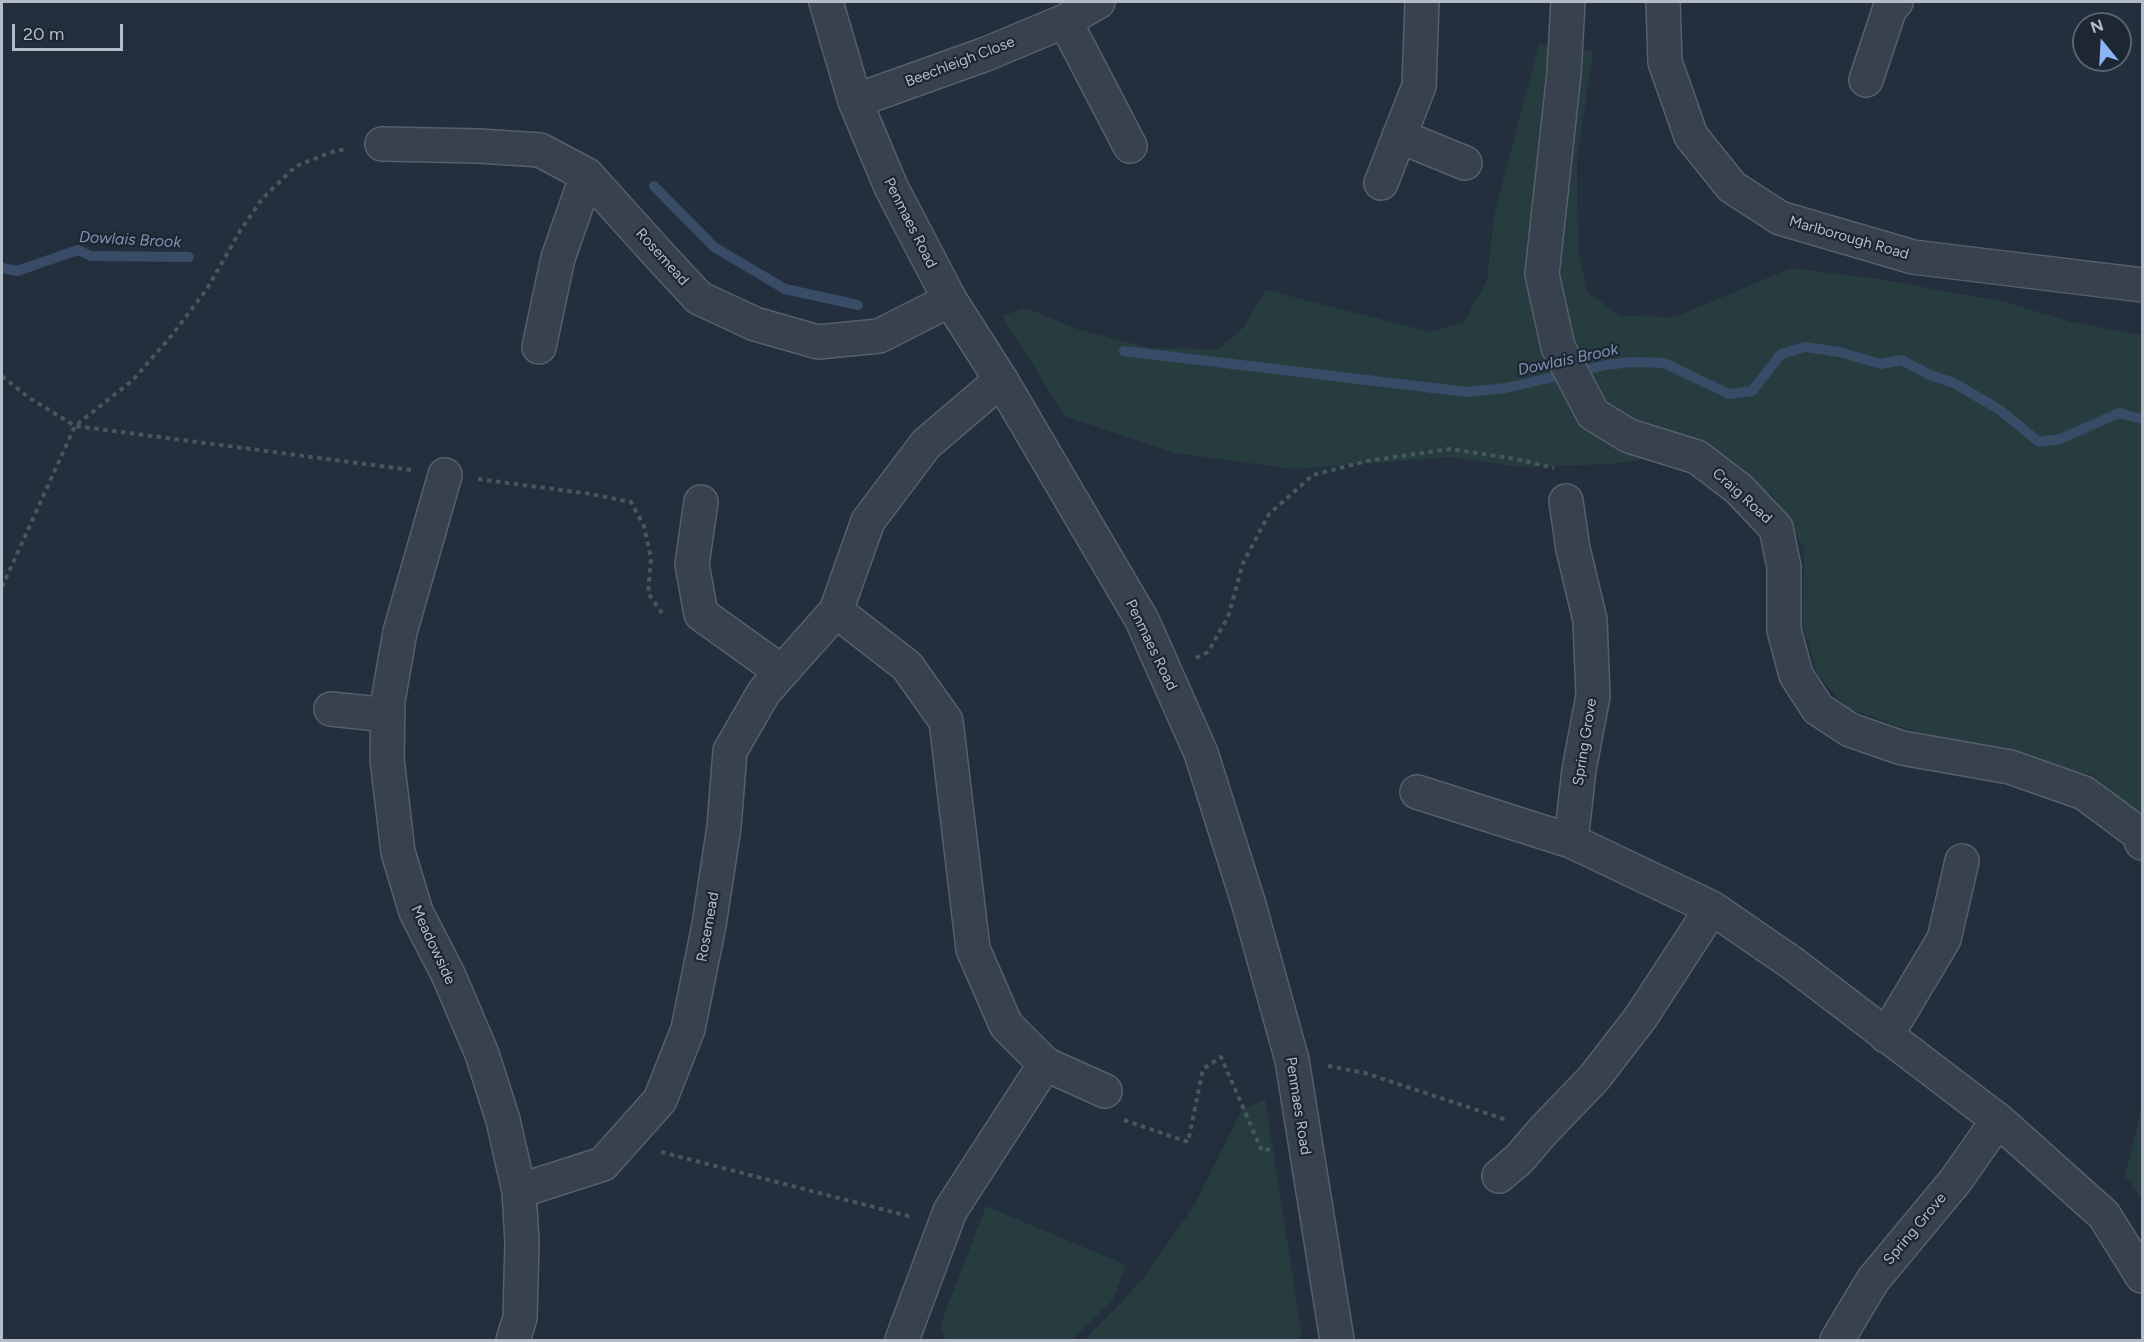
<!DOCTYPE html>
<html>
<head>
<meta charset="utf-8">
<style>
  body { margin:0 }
  #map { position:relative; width:2144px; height:1342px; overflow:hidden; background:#242f3e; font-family:Figtree,sans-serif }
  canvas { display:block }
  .frame { position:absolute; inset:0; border:3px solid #b4bcc9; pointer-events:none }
  .north { position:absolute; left:2072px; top:12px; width:60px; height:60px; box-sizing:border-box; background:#1d2633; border:2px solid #59626f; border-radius:50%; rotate:342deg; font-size:16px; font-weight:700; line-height:24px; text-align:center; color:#b4bcc9 }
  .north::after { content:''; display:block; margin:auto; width:21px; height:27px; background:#8ab4f8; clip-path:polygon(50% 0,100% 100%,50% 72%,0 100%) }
  .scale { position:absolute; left:12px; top:24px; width:111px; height:27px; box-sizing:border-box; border:3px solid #b4bcc9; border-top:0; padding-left:8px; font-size:18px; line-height:21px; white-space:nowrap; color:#b4bcc9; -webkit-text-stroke:4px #1d2633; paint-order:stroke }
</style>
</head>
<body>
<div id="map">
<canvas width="2144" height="1342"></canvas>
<div class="frame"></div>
<div class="north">N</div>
<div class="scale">20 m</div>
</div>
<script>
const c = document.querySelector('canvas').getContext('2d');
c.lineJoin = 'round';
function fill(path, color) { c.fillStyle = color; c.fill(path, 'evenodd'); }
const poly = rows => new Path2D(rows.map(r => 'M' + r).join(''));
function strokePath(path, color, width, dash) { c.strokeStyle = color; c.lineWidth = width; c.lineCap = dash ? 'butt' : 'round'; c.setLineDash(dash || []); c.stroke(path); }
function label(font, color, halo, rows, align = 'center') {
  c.font = font + ' Figtree,sans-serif'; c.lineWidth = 4.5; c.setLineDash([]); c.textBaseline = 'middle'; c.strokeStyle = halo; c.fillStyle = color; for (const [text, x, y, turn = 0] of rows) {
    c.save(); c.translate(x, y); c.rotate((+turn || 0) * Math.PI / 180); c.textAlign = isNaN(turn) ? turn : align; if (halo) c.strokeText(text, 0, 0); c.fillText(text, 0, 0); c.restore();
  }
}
fill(poly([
  [1539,44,1593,51,1577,161,1578,249,1587,292,1621,316,1675,317,1791,268,1878,279,2005,302,2071,322,2142,335,2142,870,2122,800,2093,775,1981,750,1900,727,1845,707,1817,674,1803,625,1804,548,1772,495,1718,480,1652,458,1612,464,1520,467,1451,457,1294,469,1175,453,1065,416,1002,316,1026,308,1077,329,1150,348,1218,349,1242,329,1266,290,1431,332,1464,322,1487,280,1494,216],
  [1265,1099,1301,1330,1300,1340,1085,1340,1143,1279,1195,1204,1242,1110],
  [2142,1105,2142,1200,2125,1176],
  [986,1206,1126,1265,1112,1301,1075,1337,1070,1340,946,1340,940,1326]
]), '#263c3f');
strokePath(poly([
  [654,186,714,247,785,289,858,305],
  [2,268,17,271,78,250,91,256,189,257],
  [1124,351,1467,392,1506,388,1606,365,1631,362,1664,363,1729,394,1752,391,1781,354,1805,347,1839,352,1881,364,1901,360,1930,375,1954,383,2000,410,2039,442,2060,439,2119,413,2142,419]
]), '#394c67', 10);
const minor = poly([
  [826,2,855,101,891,187,950,300,1001,380,1142,620,1201,753,1249,905,1292,1060,1337,1340],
  [1568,2,1564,73,1542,274,1558,347,1593,414,1629,436,1697,457,1739,489,1776,528,1784,567,1784,630,1796,675,1818,709,1850,730,1902,748,2010,767,2084,793,2138,833,2142,843],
  [1663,2,1665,62,1691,136,1732,187,1780,218,1913,257,2142,285],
  [1065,21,1130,146],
  [1866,80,1890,8,1896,2],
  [855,101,986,54,1065,21,1098,2],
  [1399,136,1465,163],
  [382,144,479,146,540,150,587,175,660,256,699,298,755,324,818,342,879,336,950,300],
  [1381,183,1419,86,1422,2],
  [539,347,558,258,587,175],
  [445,475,400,632,388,701,387,759,398,852,416,912,448,974,482,1054,503,1120,519,1191,522,1242,520,1318,513,1340],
  [1566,501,1573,549,1590,620,1593,696,1579,770,1571,841],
  [701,502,692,564,701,614,782,672],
  [836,611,907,666,946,721,973,949,1006,1025,1045,1064,1105,1091],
  [331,709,388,715],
  [1417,792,1571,841,1712,908,1792,963,1998,1120,2104,1215,2142,1276],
  [1886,1036,1944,939,1962,861],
  [1499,1176,1519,1159,1543,1131,1594,1078,1641,1017,1712,908],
  [519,1191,603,1164,660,1100,688,1029,709,925,724,827,730,751,764,692,836,611,868,521,926,444,1001,380],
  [902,1340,950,1211,1045,1064],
  [1837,1340,1873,1280,1956,1180,1998,1120]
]);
strokePath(minor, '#565f6c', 36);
strokePath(poly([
  [2,376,28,397,75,426,411,470],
  [478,479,591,494,631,502,644,526,651,558,648,593,664,616],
  [2,587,75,426,133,380,172,335,207,289,240,231,262,199,296,166,335,151,347,149],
  [1196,658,1208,652,1228,617,1243,563,1269,514,1313,475,1367,461,1450,449,1516,459,1554,468],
  [1328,1066,1365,1073,1507,1120],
  [1124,1120,1188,1142,1203,1069,1221,1057,1262,1151,1270,1149],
  [661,1152,912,1217]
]), '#44595c', 4, [4.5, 4.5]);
strokePath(minor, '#38414e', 33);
label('15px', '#b4bcc9', '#1d2633', [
  ["Beechleigh Close",960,62,-21],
  ["Penmaes Road",910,223,63],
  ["Marlborough Road",1849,238,16],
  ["Rosemead",662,257,48],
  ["Craig Road",1742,496,42],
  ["Penmaes Road",1151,645,64],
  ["Spring Grove",1585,742,-81],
  ["Rosemead",708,927,-80],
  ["Meadowside",433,945,65],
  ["Penmaes Road",1298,1106,81],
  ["Spring Grove",1915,1229,-50]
]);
label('italic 16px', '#7c92b1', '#1d2633', [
  ["Dowlais Brook",130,240,3],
  ["Dowlais Brook",1568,360,-12]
]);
</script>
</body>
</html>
